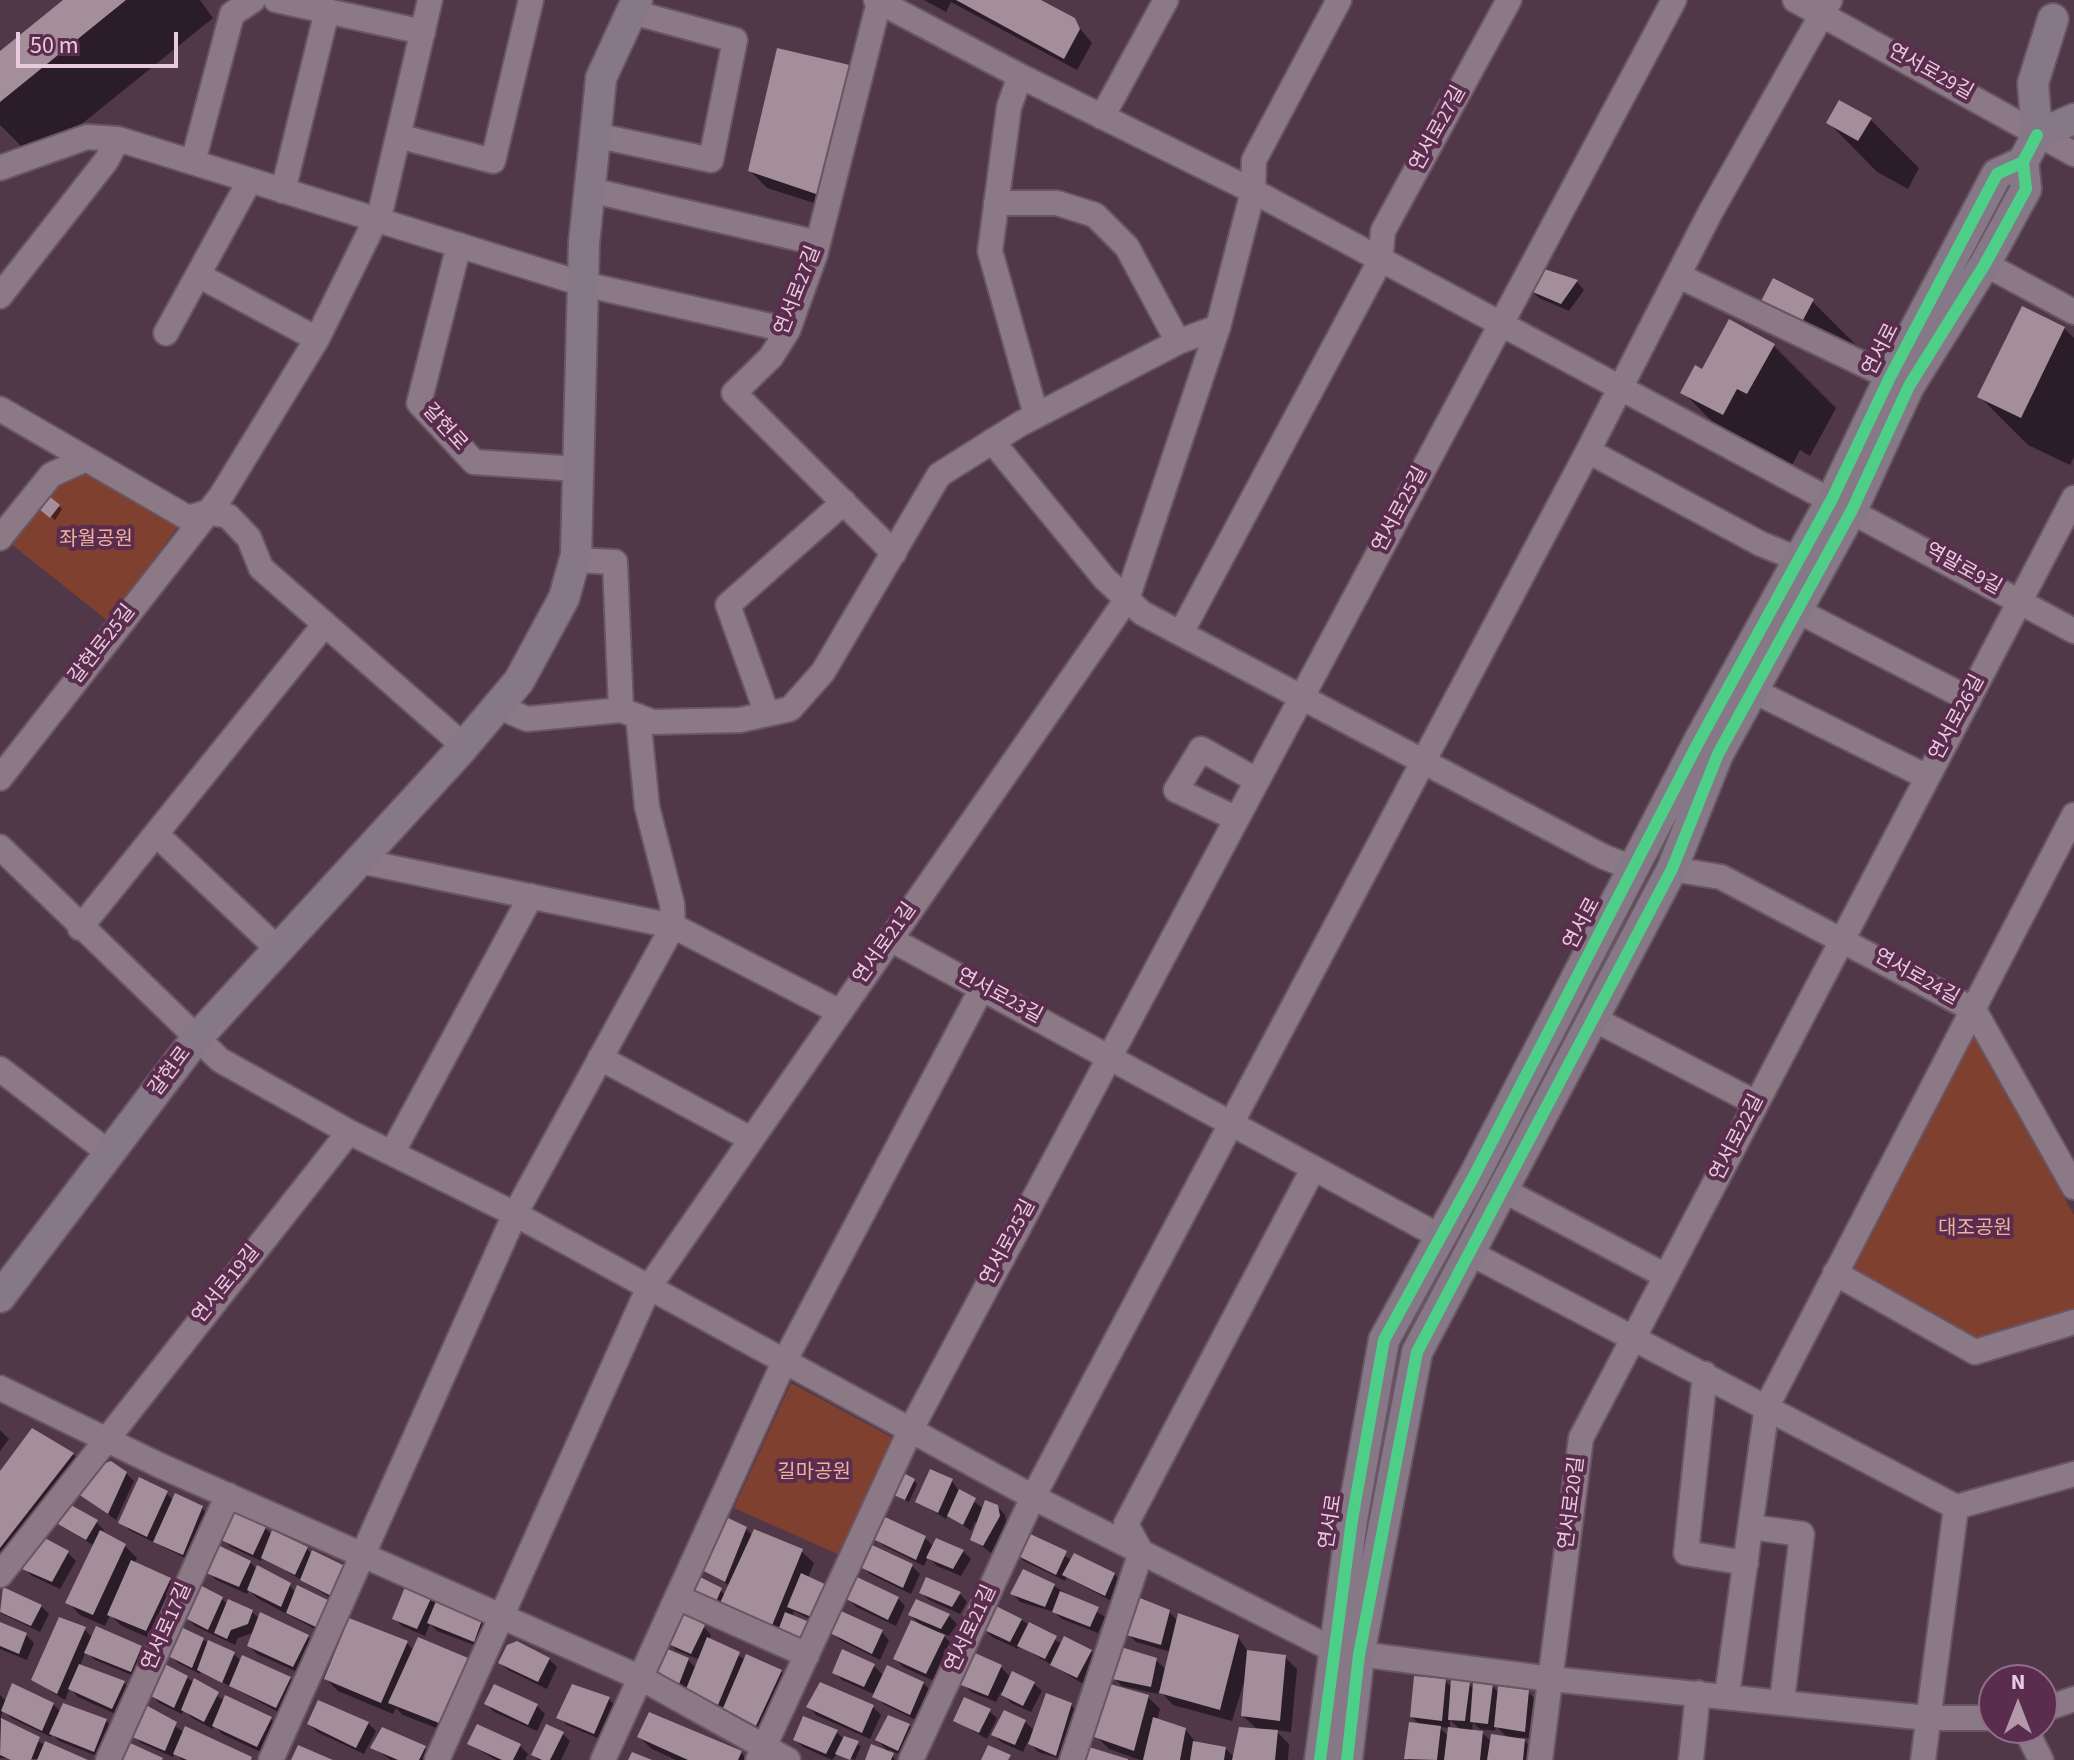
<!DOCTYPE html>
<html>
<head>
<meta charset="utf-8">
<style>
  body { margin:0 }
  #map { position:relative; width:2074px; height:1760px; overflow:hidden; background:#503849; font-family:"Source Sans 3",sans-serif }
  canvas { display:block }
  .north { position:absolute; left:1978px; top:1664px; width:80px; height:80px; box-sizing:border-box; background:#5a2d4e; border:2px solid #936d88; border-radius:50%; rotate:0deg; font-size:22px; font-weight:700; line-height:32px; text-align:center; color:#e8ccde }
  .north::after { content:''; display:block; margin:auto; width:28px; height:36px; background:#b398aa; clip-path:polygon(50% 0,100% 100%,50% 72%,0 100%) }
  .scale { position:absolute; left:16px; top:32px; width:162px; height:36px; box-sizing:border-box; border:4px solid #e8ccde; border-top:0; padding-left:10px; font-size:24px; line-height:28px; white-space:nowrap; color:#e8ccde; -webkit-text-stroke:6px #5a2d4e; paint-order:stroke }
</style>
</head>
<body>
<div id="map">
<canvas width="2074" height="1760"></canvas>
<div class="north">N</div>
<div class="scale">50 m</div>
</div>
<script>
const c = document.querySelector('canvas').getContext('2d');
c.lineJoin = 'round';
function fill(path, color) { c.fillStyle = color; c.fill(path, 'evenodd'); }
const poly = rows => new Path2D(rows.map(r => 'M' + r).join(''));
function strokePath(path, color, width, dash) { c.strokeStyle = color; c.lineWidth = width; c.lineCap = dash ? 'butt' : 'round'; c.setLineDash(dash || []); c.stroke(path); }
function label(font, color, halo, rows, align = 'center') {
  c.font = font + ' "Source Sans 3","Noto Sans KR",sans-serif'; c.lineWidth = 8; c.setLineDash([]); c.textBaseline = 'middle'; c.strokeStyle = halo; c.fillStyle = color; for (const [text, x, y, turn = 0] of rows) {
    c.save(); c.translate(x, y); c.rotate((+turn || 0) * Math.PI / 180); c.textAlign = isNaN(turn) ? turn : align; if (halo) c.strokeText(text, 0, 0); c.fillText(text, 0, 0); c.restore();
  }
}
fill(poly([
  [86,474,179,525,108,621,10,543,57,481],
  [1973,1033,2074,1215,2074,1313,1978,1340,1846,1268],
  [791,1383,895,1439,842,1556,734,1508]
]), '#7f402f');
fill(poly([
  [66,0,200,0,213,18,36,161,0,125,0,53],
  [924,0,1037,0,1073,20,1092,43,1077,70,951,2,946,12],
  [779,51,836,210,767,188,750,171],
  [1870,119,1919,168,1908,189,1877,172,1829,123],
  [1542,270,1577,282,1584,290,1569,311,1539,298,1531,290],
  [1763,300,1812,301,1861,350,1851,369,1812,349],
  [2064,328,2074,338,2074,457,2070,465,2028,445,1980,397],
  [1773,345,1836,408,1810,456,1800,450,1786,477,1745,455,1683,392,1703,371],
  [59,506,62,509,55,520,45,512],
  [0,1430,9,1439,0,1451],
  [33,1431,73,1454,90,1471,0,1586,0,1474],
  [126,1473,134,1481,116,1520,81,1494],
  [914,1481,917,1484,909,1502,893,1494],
  [952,1481,959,1491,984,1509,997,1506,1005,1515,1007,1525,991,1553,972,1539,978,1524,975,1522,971,1531,948,1514,946,1519,918,1502],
  [166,1493,174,1501,176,1496,202,1508,210,1516,191,1561,129,1530,121,1522],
  [96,1522,104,1530,102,1533,125,1546,137,1558,134,1564,169,1579,182,1592,158,1642,122,1626,110,1615,105,1626,80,1615,68,1602,94,1546,61,1524],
  [265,1528,272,1535,307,1548,341,1604,263,1557,261,1561,231,1547,223,1539],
  [746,1529,753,1536,801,1551,814,1563,808,1578,822,1625,794,1611,792,1617,811,1651,698,1601,720,1590,726,1596,730,1586,702,1568],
  [1027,1535,1072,1560,1114,1574,1122,1582,1113,1602,1066,1577,1065,1581,1024,1561,1017,1554],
  [925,1538,934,1547,963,1551,971,1559,961,1576,937,1566,928,1557,924,1566,884,1546,876,1539],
  [68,1553,76,1561,60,1589,32,1576,25,1569],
  [250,1562,257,1570,289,1584,326,1635,257,1598,249,1590,247,1594,216,1580,209,1572],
  [863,1566,912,1566,920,1574,911,1594,870,1574],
  [1054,1586,1105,1617,1098,1633,1062,1619,1054,1612,1020,1602,1013,1594],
  [4,1589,41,1606,49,1614,40,1632,0,1613],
  [921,1593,960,1594,967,1602,960,1614,929,1600],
  [431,1595,492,1621,482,1648,437,1631,430,1624,425,1636,402,1626,394,1618],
  [898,1598,905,1606,896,1626,856,1607,848,1599],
  [222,1599,228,1605,252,1612,260,1619,308,1637,316,1644,302,1674,257,1654,249,1646,255,1632,238,1638,235,1645,195,1626,187,1618],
  [1169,1612,1178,1621,1238,1637,1249,1653,1285,1657,1297,1669,1291,1732,1275,1730,1289,1744,1288,1760,1140,1760,1109,1749,1097,1737,1148,1697,1160,1709,1157,1720,1185,1729,1197,1744,1225,1748,1235,1758,1258,1730,1243,1716,1247,1673,1232,1721,1173,1705,1159,1690,1158,1694,1122,1686,1114,1678,1156,1660,1166,1670,1171,1652,1136,1642,1128,1634],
  [910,1615,949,1616,957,1624,949,1636,940,1632,952,1644,934,1681,903,1667,895,1659,922,1626],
  [1021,1620,1062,1644,1091,1651,1099,1659,1085,1685,1020,1646,1018,1649,992,1637,984,1629],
  [0,1624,26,1635,34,1643,27,1660,0,1649],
  [704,1627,711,1635,709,1640,746,1660,781,1671,793,1684,769,1737,738,1720,727,1709,665,1681,688,1660,696,1668,700,1660,676,1650,669,1642],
  [84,1629,93,1638,141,1647,149,1655,139,1678,95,1660,86,1651,80,1666,124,1683,131,1690,120,1716,78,1697,70,1688,65,1700,33,1680],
  [832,1632,882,1632,889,1640,880,1660,840,1640],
  [203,1640,234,1654,241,1661,290,1678,298,1686,284,1715,201,1671,200,1674,178,1663,170,1655],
  [407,1643,414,1651,467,1660,479,1672,452,1734,403,1715,396,1708,393,1714,338,1691,326,1679],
  [549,1659,557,1667,547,1689,508,1670,500,1663],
  [874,1666,884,1676,923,1683,931,1691,918,1721,883,1704,876,1695,842,1680,834,1672],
  [1001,1667,1011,1678,1034,1684,1042,1691,1031,1712,1011,1703,1001,1692,996,1702,971,1692,963,1684],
  [187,1678,225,1701,270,1718,278,1726,265,1754,222,1734,214,1725,213,1729,192,1718,184,1710,182,1714,159,1703,152,1695],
  [1445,1681,1453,1688,1469,1684,1474,1689,1492,1686,1500,1694,1528,1692,1536,1700,1532,1739,1520,1737,1532,1748,1531,1760,1408,1760,1421,1726,1412,1717],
  [1450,1720,1461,1730,1449,1737,1439,1727,1450,1728],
  [1473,1723,1480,1729,1495,1731,1496,1726,1508,1738,1492,1742,1482,1733,1472,1732],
  [0,1695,7,1702,53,1704,61,1712,106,1721,114,1728,102,1758,59,1741,52,1734,51,1737,11,1718,3,1710,0,1720,46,1746,83,1760,0,1758],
  [609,1699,616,1707,602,1740,567,1725,559,1717],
  [486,1704,537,1706,545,1714,537,1731,494,1712],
  [1071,1705,1079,1713,1065,1760,1038,1752,1028,1741,1023,1752,1001,1742,994,1735,1005,1712,1025,1722,1035,1731],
  [145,1707,184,1732,252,1760,182,1760,175,1753,173,1757,141,1743,133,1735],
  [809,1707,873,1707,881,1715,870,1739,816,1715],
  [989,1711,997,1718,987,1739,956,1721],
  [368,1723,376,1731,364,1754,317,1732,309,1724],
  [909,1725,917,1733,906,1757,888,1749,895,1760,867,1760,891,1754,877,1740],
  [836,1732,845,1740,861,1746,855,1760,837,1754,832,1760,803,1747,795,1740],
  [563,1734,570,1741,561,1760,538,1760,533,1755],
  [639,1737,741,1753,748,1760,676,1760,652,1749],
  [469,1744,520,1746,528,1754,525,1760,496,1760],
  [373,1748,425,1748,432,1756,430,1760,391,1760]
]), '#0007');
fill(poly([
  [63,0,126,0,0,102,0,51],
  [956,0,1041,0,1075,18,1080,29,1064,59],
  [777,48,854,66,819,195,748,171],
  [1839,100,1872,118,1858,141,1826,123],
  [1541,268,1578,280,1561,304,1528,290],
  [1773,278,1814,299,1802,322,1761,301],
  [2022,306,2065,327,2021,418,1977,397],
  [1729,319,1775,344,1747,394,1737,389,1723,415,1680,393,1695,365,1702,369],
  [49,496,60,505,50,518,39,509],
  [32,1428,74,1453,0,1548,0,1471],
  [111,1461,127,1472,108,1514,78,1494,97,1466],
  [930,1469,953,1479,938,1513,915,1502],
  [898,1470,915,1479,905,1500,887,1492],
  [139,1477,168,1491,147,1537,118,1523],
  [959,1489,976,1498,963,1525,947,1516],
  [175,1493,203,1506,183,1555,153,1542],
  [985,1500,998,1505,1000,1516,983,1546,970,1540],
  [69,1504,98,1520,86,1540,58,1524],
  [232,1511,266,1527,253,1555,221,1540],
  [724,1516,747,1527,725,1582,700,1569],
  [885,1517,926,1536,916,1560,873,1539],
  [754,1529,803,1549,771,1628,719,1605],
  [100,1530,126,1544,93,1615,65,1603],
  [272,1530,308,1547,295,1575,261,1558],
  [1026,1532,1067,1551,1056,1575,1014,1554],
  [41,1536,69,1551,52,1582,22,1569],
  [936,1538,964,1550,953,1569,926,1558],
  [218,1545,251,1561,239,1587,206,1573],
  [872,1545,913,1564,903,1588,860,1567],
  [312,1550,347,1567,333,1597,300,1580],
  [1074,1553,1115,1573,1105,1596,1062,1575],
  [131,1560,171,1578,146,1631,107,1615],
  [257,1565,291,1583,281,1607,247,1590],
  [1023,1569,1055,1584,1045,1607,1010,1594],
  [801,1573,829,1586,814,1618,787,1607],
  [696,1575,722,1588,714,1606,688,1594],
  [857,1577,899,1597,888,1620,846,1599],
  [926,1577,961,1592,952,1607,919,1593],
  [407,1582,433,1594,417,1629,392,1619],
  [198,1584,223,1597,208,1630,185,1618],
  [297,1585,330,1601,318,1628,286,1613],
  [3,1587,42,1605,31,1626,0,1612],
  [1060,1591,1099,1607,1090,1627,1052,1612],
  [439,1594,485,1612,474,1642,427,1623],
  [1135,1596,1170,1610,1161,1645,1126,1635],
  [228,1599,253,1610,248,1624,231,1630,227,1639,214,1633],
  [916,1599,950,1614,941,1629,908,1615],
  [994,1605,1022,1619,1010,1642,982,1629],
  [680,1611,705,1625,691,1654,666,1643],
  [841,1611,883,1630,872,1654,830,1633],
  [260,1612,309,1635,293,1667,247,1646],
  [785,1612,812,1623,803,1644,777,1633],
  [1178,1613,1239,1635,1220,1710,1159,1693],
  [59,1617,86,1627,57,1694,31,1680],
  [349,1618,408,1641,381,1703,324,1679],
  [911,1620,945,1635,926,1674,893,1659],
  [0,1622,27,1633,19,1654,0,1646],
  [1029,1622,1057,1636,1045,1659,1017,1646],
  [96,1626,142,1646,131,1672,84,1653],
  [181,1627,204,1638,192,1668,168,1656],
  [1064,1636,1092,1650,1077,1678,1050,1665],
  [418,1637,468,1658,439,1723,388,1703],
  [707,1637,740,1652,718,1705,686,1689],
  [208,1640,235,1652,222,1683,197,1670],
  [517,1641,550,1658,538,1682,498,1663,507,1645],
  [1121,1647,1157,1658,1151,1687,1112,1679],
  [665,1648,689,1658,678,1687,654,1674],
  [842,1649,875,1664,864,1687,832,1673],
  [1247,1650,1286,1655,1280,1721,1241,1716],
  [975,1653,1002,1665,988,1696,961,1685],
  [746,1654,782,1670,756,1726,723,1708],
  [242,1655,291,1677,276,1708,229,1686],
  [163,1663,188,1676,174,1708,149,1695],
  [79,1664,125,1681,112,1709,68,1689],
  [887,1665,924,1682,910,1715,872,1697],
  [1012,1671,1035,1682,1023,1706,1001,1695],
  [1414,1676,1446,1679,1442,1721,1410,1717],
  [194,1678,219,1692,204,1722,181,1710],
  [1451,1679,1470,1682,1465,1721,1448,1720],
  [820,1682,874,1705,862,1733,806,1707],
  [1473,1682,1493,1684,1488,1724,1470,1722],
  [12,1683,54,1703,42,1731,1,1711],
  [494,1684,538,1704,528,1725,484,1704],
  [572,1684,610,1697,594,1734,556,1718],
  [1110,1684,1149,1695,1134,1751,1094,1737],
  [1498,1686,1529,1690,1525,1732,1494,1727],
  [1046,1693,1072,1703,1056,1756,1028,1744],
  [225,1695,272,1717,257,1747,212,1726],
  [964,1697,991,1709,979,1733,953,1721],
  [318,1700,369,1722,356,1748,307,1724],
  [63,1703,107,1719,94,1752,49,1734],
  [144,1704,177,1722,165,1751,130,1736],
  [1004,1710,1026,1720,1015,1745,991,1735],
  [649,1712,742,1751,738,1760,688,1760,637,1737],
  [888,1715,910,1724,898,1751,875,1740],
  [803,1716,838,1730,826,1754,793,1740],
  [1153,1717,1186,1728,1180,1760,1143,1760],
  [1,1718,40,1737,31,1760,11,1760,0,1755],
  [1409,1722,1441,1726,1437,1760,1404,1759],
  [477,1724,521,1744,513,1760,502,1760,467,1744],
  [546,1724,564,1732,550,1760,542,1760,531,1755],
  [185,1726,252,1757,251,1760,187,1760,173,1754],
  [382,1727,426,1746,419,1760,398,1760,370,1748],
  [1239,1727,1278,1730,1275,1760,1232,1760],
  [1448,1727,1483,1731,1480,1760,1444,1760],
  [1491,1734,1525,1739,1523,1760,1487,1760],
  [844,1736,859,1741,850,1760,835,1754],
  [45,1741,88,1760,37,1760],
  [1193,1741,1226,1747,1224,1760,1190,1760],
  [128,1742,163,1758,162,1760,120,1760],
  [871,1744,894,1753,891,1760,865,1760],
  [298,1745,333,1760,291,1760],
  [988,1745,1011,1755,1008,1760,981,1760],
  [1089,1747,1128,1759,1128,1760,1084,1760],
  [632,1752,652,1760,628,1760]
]), '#a38e99');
const minor = poly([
  [276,0,423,32],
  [876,0,1020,76,1253,191,2074,631],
  [1795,0,2074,154],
  [879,2,815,255,788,330,771,357,734,393,894,553],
  [1020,76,1009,107,990,251,1036,415],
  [1102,117,1166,0],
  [595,135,711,160,735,40,632,12],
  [398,136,493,161,531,0],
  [193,162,232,14,253,0],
  [0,168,87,137,118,139,583,284,788,330],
  [590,190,818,243],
  [283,191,327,11],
  [996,203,1057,203,1095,215,1127,247,1178,342],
  [459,245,419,403,474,462,578,469],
  [1985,264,2074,312],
  [198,275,317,339],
  [1679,276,1890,377],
  [0,296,106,161,118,139],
  [166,333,250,180],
  [0,409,188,518,208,512,228,516,249,538,261,568,464,746],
  [992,441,1105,579,1142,613,1604,857,1633,868],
  [1588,451,1761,544,1798,559],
  [0,538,51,475,86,459],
  [574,560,615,562,621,710],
  [1796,610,1969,699],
  [1181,633,1380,261,1383,231,1509,0],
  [1752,690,1927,777],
  [497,706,527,719,621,710,653,722,740,720,790,709,823,672,939,475,1020,424,1178,342,1218,327],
  [767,714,728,605,844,502],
  [638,716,647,807,672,904,673,926],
  [0,778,221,496,317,339,381,209,430,0],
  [1235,818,1176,790,1201,749,1256,780],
  [156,834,278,949],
  [0,847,220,1060,349,1132,515,1214,1033,1497,1336,1651,1551,1679,1927,1718,1994,1718],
  [360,861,673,926,838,1011],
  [1672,869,1721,877,1974,1010,2074,1187],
  [80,928,325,624],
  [890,939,1441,1237],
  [1592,1018,1756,1103],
  [600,1058,751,1139],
  [0,1069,109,1153],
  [392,1153,531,896],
  [1503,1190,1666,1276],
  [1470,1253,1956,1507,2074,1474],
  [1835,1273,1975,1352,2074,1322],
  [1705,1374,1686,1553,1746,1563],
  [0,1388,161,1466,641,1678,788,1760],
  [1751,1527,1802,1534,1782,1701],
  [0,1575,349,1132],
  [677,1597,807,1655],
  [1727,1695,1767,1406,2074,815],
  [2042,1710,2074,1699],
  [2025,1728,2041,1760],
  [108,1760,228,1495],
  [271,1760,515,1214,673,926],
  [437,1760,649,1287,1127,599,1218,327,1253,191,1254,160,1339,0],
  [603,1760,784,1362,982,988],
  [758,1760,910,1431,1674,0],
  [911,1760,1033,1497,1588,451,1710,213,1830,0],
  [1072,1760,1141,1552,1126,1524,1313,1169],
  [1540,1760,1581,1438,2074,498],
  [1691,1760,1698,1693],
  [1923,1760,1956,1507]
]);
const major = poly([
  [2037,135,2033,83,2053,19],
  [0,1297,196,1039,459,752,519,681,564,598,576,555,584,243,599,100,601,78,637,0],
  [1320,1760,1352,1520,1384,1340,1474,1176,1698,743,1832,499,1890,377,1997,174,2023,162],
  [1347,1760,1359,1655,1417,1352,1672,869,1718,754,1852,510,1909,386,1985,264,2026,189,2023,162,2037,135,2074,119]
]);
strokePath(minor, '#6a5564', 28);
strokePath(major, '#6a5564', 34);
strokePath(minor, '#8b7985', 24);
strokePath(major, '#877887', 30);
strokePath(poly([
  [1320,1760,1352,1520,1384,1340,1474,1176,1698,743,1832,499,1890,377,1997,174,2023,162],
  [1347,1760,1359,1655,1417,1352,1672,869,1718,754,1852,510,1909,386,1985,264,2026,189,2023,162,2037,135]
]), '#4dcf88', 12);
label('20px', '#e8ccde', '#5a2d4e', [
  ["연서로29길",1930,73,29],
  ["연서로27길",1439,129,-61],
  ["연서로27길",799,291,-69],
  ["연서로",1882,350,-63],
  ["갈현로",444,428,48],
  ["연서로25길",1401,510,-62],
  ["역말로9길",1963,570,29],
  ["갈현로25길",103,645,-52],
  ["연서로26길",1958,718,-62],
  ["연서로",1583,924,-62],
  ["연서로21길",886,944,-55],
  ["연서로24길",1916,978,29],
  ["연서로23길",999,997,28],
  ["갈현로",171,1072,-53],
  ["연서로22길",1738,1138,-63],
  ["연서로25길",1009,1243,-62],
  ["연서로19길",227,1285,-51],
  ["연서로20길",1573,1503,-83],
  ["연서로",1332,1522,-81],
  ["연서로17길",168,1627,-66],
  ["연서로21길",972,1629,-65]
]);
label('20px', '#efb29e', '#5a2d4e', [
  ["좌월공원",96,541],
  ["대조공원",1975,1230],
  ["길마공원",814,1474]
]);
</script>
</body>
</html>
